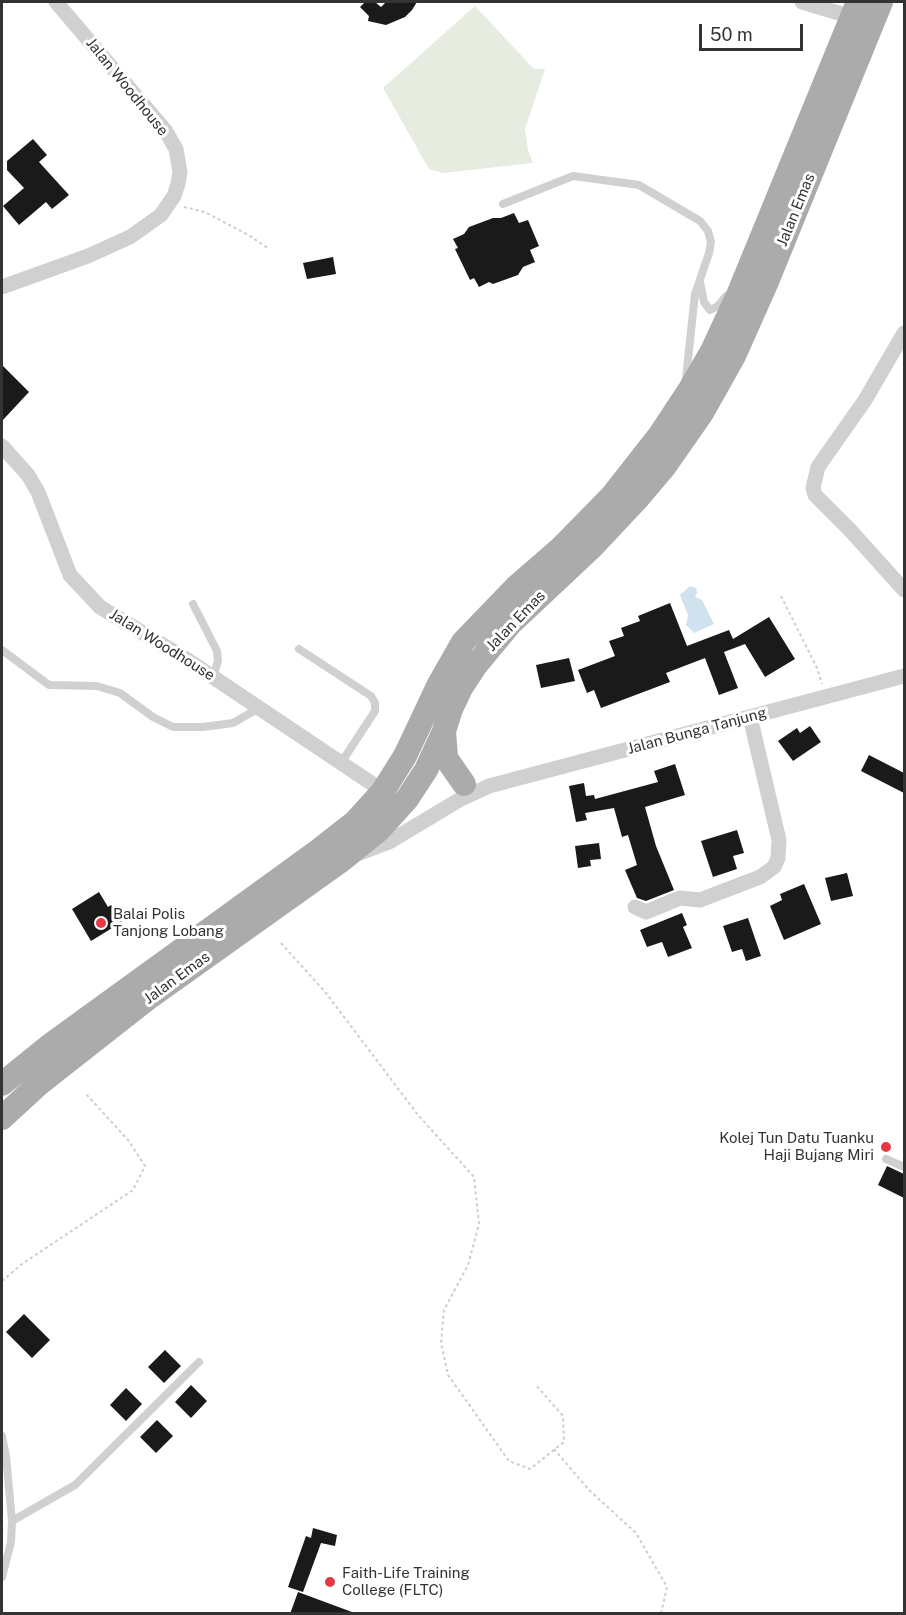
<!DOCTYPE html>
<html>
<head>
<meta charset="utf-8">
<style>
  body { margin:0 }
  #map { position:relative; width:906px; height:1615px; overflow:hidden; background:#fff; font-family:"Public Sans",sans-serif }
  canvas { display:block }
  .frame { position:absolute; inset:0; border:3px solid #333; pointer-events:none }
  .scale { position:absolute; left:699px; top:24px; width:104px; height:27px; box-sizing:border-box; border:3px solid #333; border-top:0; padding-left:8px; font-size:18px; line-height:21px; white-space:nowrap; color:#333; -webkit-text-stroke:4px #fff; paint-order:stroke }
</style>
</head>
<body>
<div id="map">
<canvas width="906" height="1615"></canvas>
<div class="frame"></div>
<div class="scale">50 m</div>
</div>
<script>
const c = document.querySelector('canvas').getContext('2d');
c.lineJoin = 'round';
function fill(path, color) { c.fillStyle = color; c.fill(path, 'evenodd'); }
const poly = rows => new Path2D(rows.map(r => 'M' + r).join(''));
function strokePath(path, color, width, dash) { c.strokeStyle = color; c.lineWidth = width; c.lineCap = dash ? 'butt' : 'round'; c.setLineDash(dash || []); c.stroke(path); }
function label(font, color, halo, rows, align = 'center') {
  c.font = font + ' "Public Sans",sans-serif'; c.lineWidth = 6; c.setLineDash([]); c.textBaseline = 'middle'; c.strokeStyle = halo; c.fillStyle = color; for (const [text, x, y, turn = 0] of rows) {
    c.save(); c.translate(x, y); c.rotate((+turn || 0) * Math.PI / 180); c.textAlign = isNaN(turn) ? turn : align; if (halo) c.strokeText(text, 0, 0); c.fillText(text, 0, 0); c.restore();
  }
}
fill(poly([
  [475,6,534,69,545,69,525,129,528,150,533,163,443,173,429,169,383,88]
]), '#e6ecdf');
fill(poly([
  [690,586,696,588,697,593,695,597,702,600,714,624,694,633,686,625,688,615,680,595]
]), '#cfe2ee');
fill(poly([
  [365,2,375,2,381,7,386,2,417,2,412,10,405,17,386,25,368,21,369,16,360,7],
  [33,139,47,155,39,162,69,195,52,209,46,202,19,225,3,206,24,188,7,170,7,161],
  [514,213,519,223,528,220,539,246,530,250,535,262,523,267,518,275,493,284,489,282,479,287,474,278,470,280,455,249,458,248,453,239,464,234,469,227,493,218,501,218],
  [333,257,336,274,307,279,303,263],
  [2,365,29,392,2,421],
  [670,603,687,646,729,630,733,639,769,617,795,659,765,677,745,644,724,652,738,688,719,695,705,658,666,673,670,682,601,708,594,690,587,693,578,670,615,656,609,641,624,636,621,628,640,621,638,616],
  [569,658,575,681,541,688,536,665],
  [810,726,821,742,793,761,778,741,797,728,800,733],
  [869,755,904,773,904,793,861,771],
  [675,764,685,795,645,807,656,846,674,890,646,901,637,898,625,870,637,865,628,835,622,837,614,808,585,813,587,820,576,822,569,786,584,783,586,796,594,795,595,799,658,782,654,771],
  [737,830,744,853,733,856,737,869,713,877,701,841],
  [599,843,601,859,590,860,591,866,578,868,575,846],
  [847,873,853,896,831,901,825,878],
  [804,884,821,924,784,940,770,906,782,900,780,894],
  [99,892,108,907,111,905,122,922,91,941,72,909],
  [682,913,687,925,683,927,692,948,668,957,662,942,647,947,640,930],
  [748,918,761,956,746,961,742,949,732,952,723,926],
  [887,1166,904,1174,904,1198,878,1185],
  [24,1314,50,1340,32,1358,6,1332],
  [165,1350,181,1366,164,1383,148,1367],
  [191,1385,207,1401,191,1418,175,1402],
  [126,1388,142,1404,126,1421,110,1405],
  [157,1420,173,1436,156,1453,140,1437],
  [313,1528,337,1535,335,1546,321,1543,303,1592,288,1587,306,1536,311,1538],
  [298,1592,352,1612,352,1614,290,1614]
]), '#1a1a1a');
strokePath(poly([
  [184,207,205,212,250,236,269,249],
  [781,596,817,668,822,684],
  [281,943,326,993,418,1115,474,1177,479,1224,468,1265,444,1310,441,1343,448,1375,509,1461,530,1469,564,1442,563,1416,535,1384],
  [2,1281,22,1264,133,1190,145,1166,128,1140,86,1094],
  [554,1449,589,1490,636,1533,667,1587,661,1614]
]), '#cdcdcd', 2, [3, 3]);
strokePath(poly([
  [503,204,573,176,639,185,700,221,708,231,711,242,709,253,695,294,686,378],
  [700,282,704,302,710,310,718,306,726,296],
  [193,604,217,651,218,661,213,677],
  [299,649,371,696,375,703,375,711,341,763],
  [2,650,49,685,97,686,120,693,153,717,173,727,203,727,233,723,259,708],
  [886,1159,904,1167],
  [2,1436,6,1456,12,1521,11,1542,2,1577],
  [12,1521,75,1485,199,1362]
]), '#d0d0d0', 8);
strokePath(poly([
  [802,2,852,17],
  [2,287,88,256,130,237,161,215,174,196,178,184,180,172,176,149,165,130,56,2],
  [904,333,865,400,818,467,813,488,815,495,850,530,904,590],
  [2,446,28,475,38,492,70,575,100,607,186,659,383,791],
  [360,853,389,842,459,800,489,786,904,676],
  [635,907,646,912,680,898,700,900,760,877,774,867,778,858,779,840,750,717]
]), '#d0d0d0', 15);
strokePath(poly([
  [444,731,446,758,464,784],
  [2,1084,49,1046,318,851,355,822,383,791,405,756,438,686,463,642,516,587,562,547,612,496,659,436,690,389,712,351,738,295,858,2],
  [2,1118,40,1083,147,999,342,860,379,830,407,799,426,770,444,731,451,709,461,688,476,665,510,624,592,547,638,498,665,466,702,413,734,356,766,284,881,2]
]), '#ababab', 24);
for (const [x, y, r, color] of [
  [101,923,6,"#e63946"],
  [886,1147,6,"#e63946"],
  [330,1582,6,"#e63946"]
]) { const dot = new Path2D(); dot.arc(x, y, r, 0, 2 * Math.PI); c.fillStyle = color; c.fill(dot); strokePath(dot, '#fff', 2); }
label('15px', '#333', '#fff', [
  ["Jalan Woodhouse",127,87,51],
  ["Jalan Emas",796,210,-68],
  ["Jalan Emas",516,621,-46],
  ["Jalan Woodhouse",162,645,32],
  ["Jalan Bunga Tanjung",697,731,-15],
  ["Jalan Emas",177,978,-36]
]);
label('15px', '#333', '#fff', [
  ["Balai Polis",113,914],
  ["Tanjong Lobang",113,931],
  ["Kolej Tun Datu Tuanku",874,1138,"right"],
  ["Haji Bujang Miri",874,1155,"right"],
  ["Faith-Life Training",342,1573],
  ["College (FLTC)",342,1590]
], 'left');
</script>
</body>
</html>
